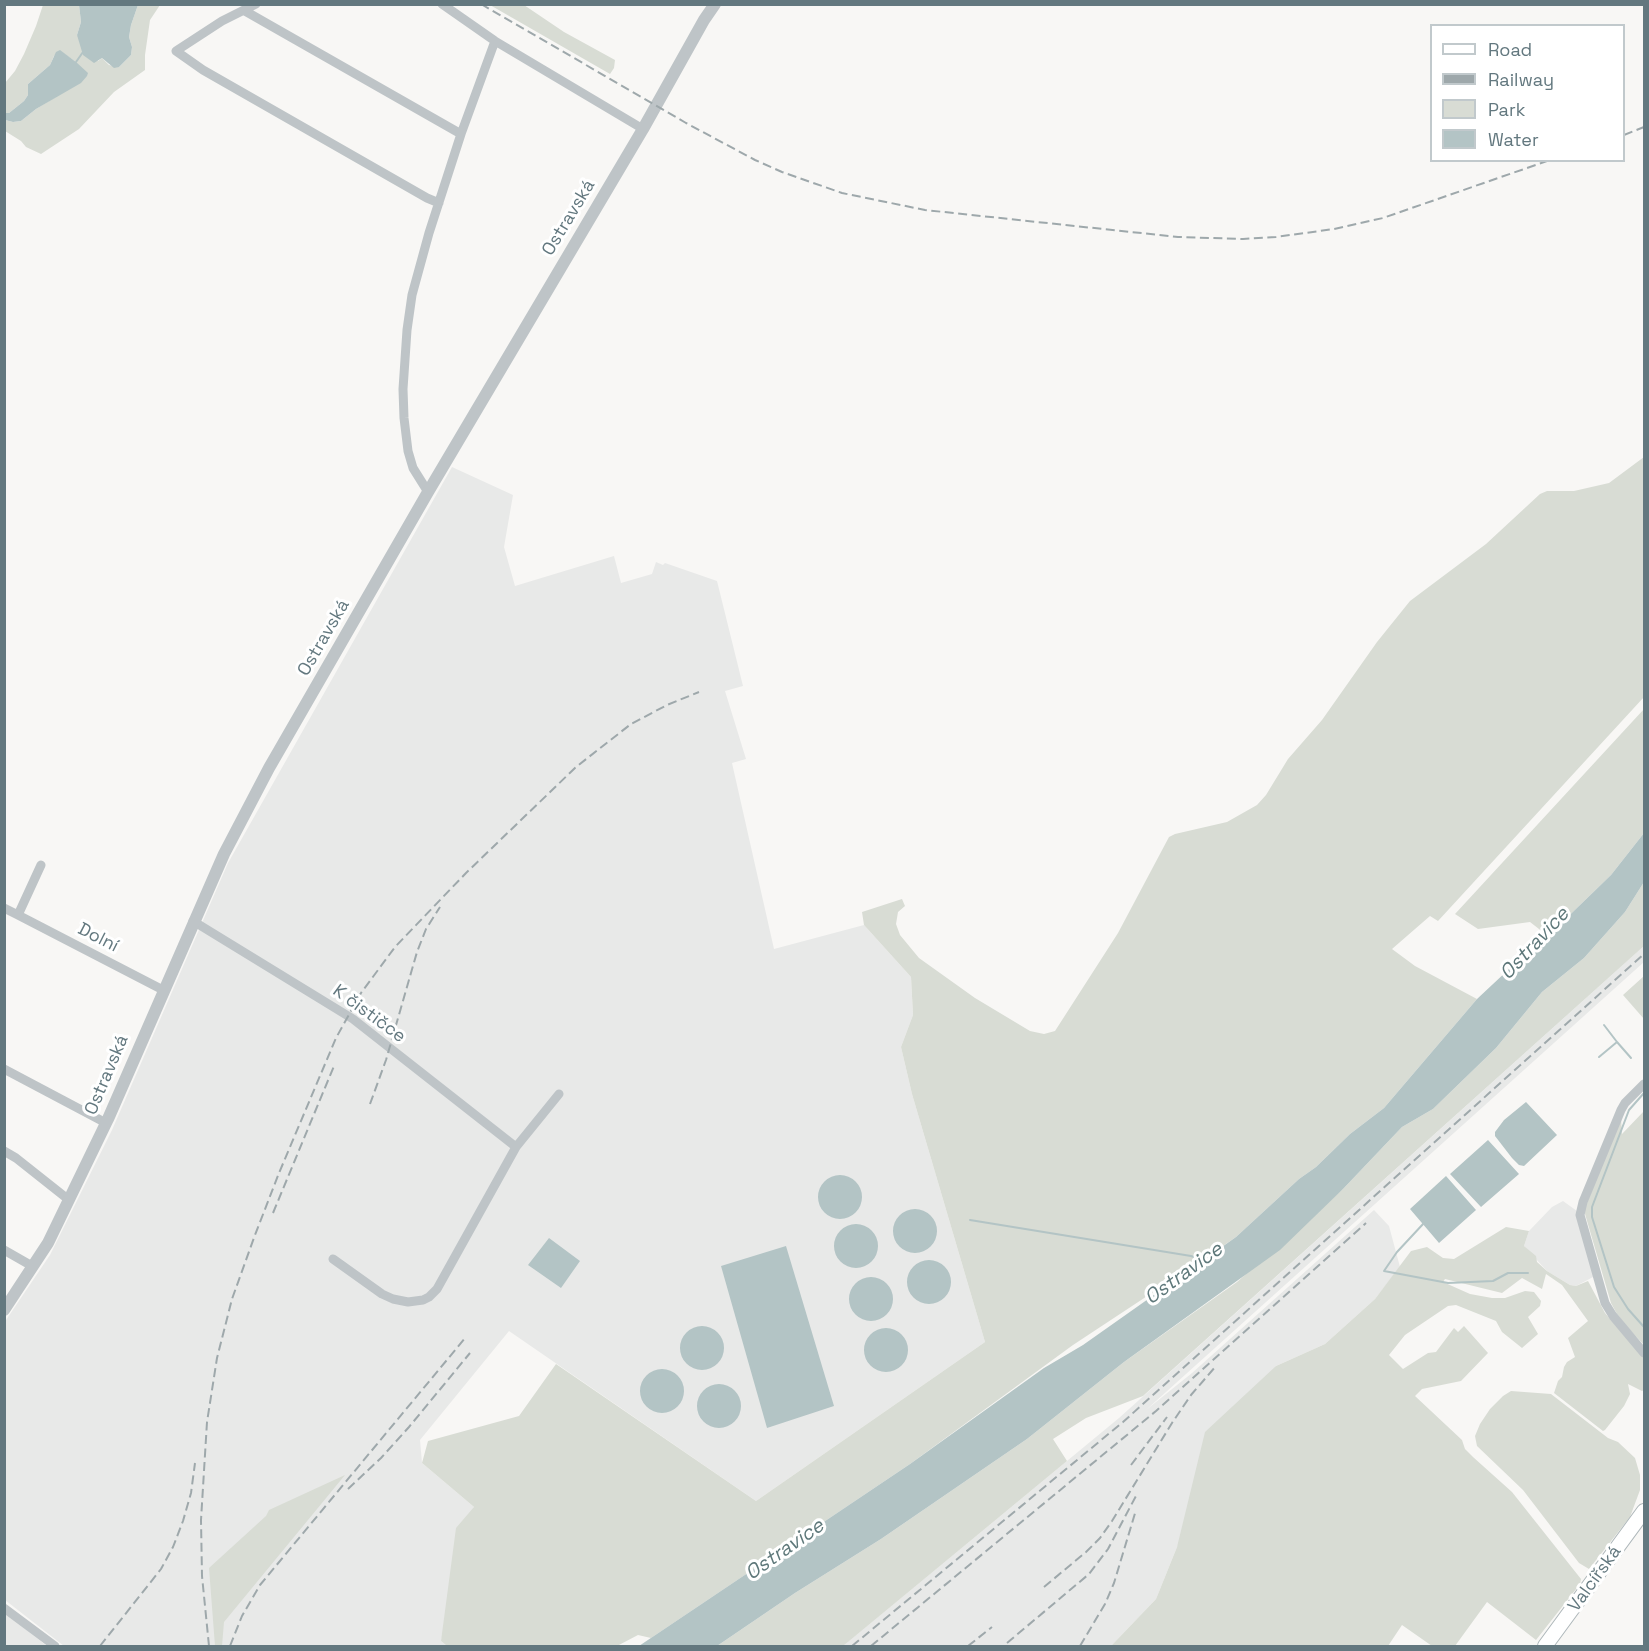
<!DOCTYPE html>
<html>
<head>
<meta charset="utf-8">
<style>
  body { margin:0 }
  #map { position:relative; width:1649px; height:1651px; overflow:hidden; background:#f8f7f5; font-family:"Space Grotesk",sans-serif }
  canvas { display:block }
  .frame { position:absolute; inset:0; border:6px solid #63787f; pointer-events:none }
  .legend { position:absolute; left:1430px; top:24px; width:195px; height:138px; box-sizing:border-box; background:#fff; border:2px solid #c1c9cc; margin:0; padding:8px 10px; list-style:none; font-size:18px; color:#63787f }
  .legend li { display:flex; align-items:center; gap:12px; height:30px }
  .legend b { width:30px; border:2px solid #c1c9cc }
</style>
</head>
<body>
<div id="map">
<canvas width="1649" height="1651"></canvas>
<div class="frame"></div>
<ul class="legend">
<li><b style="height:8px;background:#fff"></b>Road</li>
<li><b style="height:8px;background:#9ea8ab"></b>Railway</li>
<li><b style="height:16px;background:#d8dcd4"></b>Park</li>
<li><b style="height:16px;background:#b3c4c5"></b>Water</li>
</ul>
</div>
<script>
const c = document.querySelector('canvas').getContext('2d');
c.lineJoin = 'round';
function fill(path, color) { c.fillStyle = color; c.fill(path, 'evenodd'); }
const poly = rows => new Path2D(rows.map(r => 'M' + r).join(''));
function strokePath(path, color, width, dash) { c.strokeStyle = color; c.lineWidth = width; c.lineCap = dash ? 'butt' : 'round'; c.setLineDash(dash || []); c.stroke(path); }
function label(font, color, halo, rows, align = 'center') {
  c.font = font + ' "Space Grotesk",sans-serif'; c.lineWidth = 6; c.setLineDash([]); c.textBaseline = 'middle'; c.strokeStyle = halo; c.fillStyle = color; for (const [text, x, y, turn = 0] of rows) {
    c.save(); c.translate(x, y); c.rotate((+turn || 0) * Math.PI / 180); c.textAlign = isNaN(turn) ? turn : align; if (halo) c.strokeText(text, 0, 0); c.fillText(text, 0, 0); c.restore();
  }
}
fill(poly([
  [452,467,513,495,504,547,515,586,614,556,621,583,652,574,656,562,663,565,665,563,717,581,743,686,725,691,746,759,732,763,774,949,864,925,911,977,913,1015,901,1047,912,1094,985,1342,756,1501,509,1331,420,1440,422,1463,474,1507,441,1641,447,1646,64,1646,5,1600,4,1323,50,1255,112,1130,228,863],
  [1644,946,1644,962,1146,1410,1192,1373,1374,1210,1389,1226,1400,1267,1375,1299,1325,1344,1276,1366,1177,1547,1156,1599,1111,1646,843,1646,1119,1418],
  [1563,1201,1577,1211,1595,1276,1576,1286,1570,1285,1547,1271,1524,1246,1529,1231,1552,1207],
  [5,1613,47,1646,5,1646]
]), '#e8e9e8');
fill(poly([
  [43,5,79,5,81,22,77,35,98,61,102,58,109,65,119,67,131,55,132,47,129,37,131,25,138,5,160,5,150,20,145,55,145,70,114,92,79,129,41,154,26,147,21,141,5,131,5,120,13,122,21,121,36,109,67,90,76,62,60,51,54,56,50,65,28,84,28,95,24,101,9,113,5,113,5,83,15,71,24,54,36,26],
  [490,5,524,5,564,32,615,60,614,68,610,74],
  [1644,457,1644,697,1438,921,1430,916,1392,949,1415,966,1477,999,1384,1108,1350,1134,1316,1167,1299,1179,1236,1237,1220,1248,1073,1345,910,1464,651,1638,638,1635,617,1646,447,1646,441,1641,456,1528,474,1507,422,1463,428,1441,519,1416,556,1364,756,1501,985,1342,912,1094,901,1047,913,1015,911,977,864,925,862,912,902,899,905,906,898,912,896,924,900,935,919,958,975,998,1030,1031,1044,1034,1055,1031,1118,933,1169,837,1175,834,1227,822,1257,805,1266,795,1288,759,1322,720,1377,642,1410,601,1486,544,1540,494,1547,491,1574,491,1609,483],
  [1644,709,1644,833,1611,875,1548,936,1530,922,1478,929,1455,914],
  [1644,882,1644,946,1143,1396,1086,1418,1053,1439,1067,1461,848,1642,843,1646,717,1646,795,1593,881,1539,1027,1439,1124,1362,1237,1282,1344,1188,1402,1127,1433,1109,1496,1048,1542,992,1584,958,1625,912],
  [1644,976,1644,1019,1623,995],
  [1644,1111,1644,1345,1628,1328,1617,1314,1611,1303,1585,1214,1585,1208,1621,1118,1622,1134],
  [1506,1227,1529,1231,1524,1246,1536,1256,1537,1262,1547,1271,1570,1285,1576,1286,1588,1281,1605,1313,1644,1358,1644,1390,1642,1391,1628,1384,1630,1394,1624,1406,1605,1430,1603,1431,1554,1393,1558,1381,1562,1377,1564,1367,1567,1362,1575,1357,1568,1338,1588,1321,1562,1285,1546,1274,1542,1289,1522,1278,1502,1293,1445,1279,1443,1282,1470,1294,1492,1298,1505,1298,1525,1291,1534,1292,1541,1301,1540,1306,1528,1317,1538,1334,1522,1348,1502,1332,1496,1321,1456,1305,1448,1306,1405,1335,1389,1355,1403,1369,1428,1353,1436,1352,1454,1328,1458,1332,1464,1326,1488,1353,1461,1381,1422,1389,1415,1396,1462,1440,1465,1449,1473,1457,1512,1492,1581,1579,1580,1584,1536,1640,1487,1602,1455,1646,1432,1646,1402,1625,1388,1646,1111,1646,1156,1599,1177,1547,1205,1432,1276,1366,1325,1344,1375,1299,1411,1251,1427,1247,1443,1258,1454,1259],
  [1511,1391,1551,1394,1608,1438,1618,1442,1635,1458,1640,1475,1640,1490,1630,1517,1589,1569,1579,1563,1523,1490,1477,1446,1475,1436,1480,1424,1490,1409,1503,1396],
  [345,1475,224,1622,222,1646,215,1646,209,1568,266,1516,269,1510]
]), '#d8dcd4');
fill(poly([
  [79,5,138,5,131,25,129,37,132,47,131,55,119,67,114,68,102,58,94,63,83,55,77,35,81,22],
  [60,50,76,62,88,73,87,76,81,83,36,109,21,121,13,122,5,120,5,113,9,113,24,101,28,95,28,84,50,65,56,52],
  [1644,833,1644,882,1625,912,1584,958,1542,992,1496,1048,1433,1109,1402,1127,1344,1188,1280,1250,1124,1362,1027,1439,881,1539,795,1593,717,1646,639,1646,910,1464,1044,1368,1083,1345,1236,1237,1299,1179,1316,1167,1350,1134,1384,1108,1477,999,1524,955,1548,936,1611,875],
  [1526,1102,1557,1135,1524,1166,1519,1165,1512,1158,1495,1136,1495,1132,1504,1120],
  [1488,1140,1519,1174,1481,1207,1450,1174],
  '818 1197a22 22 0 1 1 44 0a22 22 0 1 1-44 0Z',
  [1446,1176,1476,1210,1439,1243,1410,1209],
  '893 1231a22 22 0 1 1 44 0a22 22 0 1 1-44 0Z',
  '834 1246a22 22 0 1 1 44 0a22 22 0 1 1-44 0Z',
  [549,1238,580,1261,561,1288,528,1265],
  [786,1246,834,1406,767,1428,721,1266],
  '907 1282a22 22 0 1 1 44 0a22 22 0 1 1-44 0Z',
  '849 1299a22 22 0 1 1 44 0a22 22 0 1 1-44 0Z',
  '680 1348a22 22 0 1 1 44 0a22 22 0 1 1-44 0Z',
  '864 1350a22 22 0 1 1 44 0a22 22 0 1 1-44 0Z',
  '640 1391a22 22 0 1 1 44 0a22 22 0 1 1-44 0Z',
  '697 1406a22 22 0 1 1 44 0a22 22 0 1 1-44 0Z'
]), '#b3c4c5');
strokePath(poly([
  [76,62,83,52],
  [1617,1042,1631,1058],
  [1599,1057,1617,1042,1604,1025],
  [1644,1093,1629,1110,1592,1207,1592,1217,1614,1287,1628,1309,1644,1327],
  [970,1220,1191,1256,1206,1261],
  [1424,1223,1397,1252,1384,1271,1448,1283,1493,1281,1508,1273,1528,1273]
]), '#b3c4c5', 2);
const secondary = poly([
  [1545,1646,1644,1511]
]);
strokePath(secondary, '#aeb7ba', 16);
strokePath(poly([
  [256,4,222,21,176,51,203,70,427,198,439,203],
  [442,4,495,41,643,129],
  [245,11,461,134],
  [428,492,413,468,408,451,404,418,403,389,407,330,412,295,429,233,461,134,495,41],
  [41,865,18,915,163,990],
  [4,908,18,915],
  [193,921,353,1019,516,1147],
  [4,1069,106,1123],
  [1644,1084,1625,1103,1621,1110,1583,1202,1580,1215,1605,1303,1613,1316,1644,1353],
  [4,1151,16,1158,69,1200],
  [4,1250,32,1266],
  [333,1259,382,1294,393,1299,408,1302,423,1300,429,1297,437,1289,516,1147,559,1094],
  [4,1608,55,1646]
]), '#bec4c7', 9);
strokePath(poly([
  [4,1310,48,1243,108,1119,224,854,269,768,428,492,643,129,704,20,715,4]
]), '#bec4c7', 12);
strokePath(secondary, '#fff', 14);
strokePath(poly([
  [481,4,686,123,755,160,782,172,842,193,925,210,1178,237,1243,239,1276,237,1334,229,1383,218,1550,160],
  [1624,135,1644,127],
  [370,1104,386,1060,417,952,426,929,440,907],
  [273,1213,334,1066],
  [1131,1465,1167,1417],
  [348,1489,381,1458,409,1427,470,1353],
  [1044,1587,1086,1552,1100,1538,1112,1521,1172,1423,1191,1395,1216,1366],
  [1007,1643,1089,1574,1108,1549,1137,1494],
  [100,1646,161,1569,173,1547,183,1521,191,1493,195,1463],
  [209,1646,202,1576,201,1520,207,1422,217,1358,232,1299,255,1235,279,1173,336,1038,361,993,395,947,466,873,576,767,631,724,667,705,699,692],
  [230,1646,242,1616,260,1585,466,1337],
  [852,1646,1123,1422,1644,954],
  [871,1646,1156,1411,1366,1223],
  [968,1646,992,1627],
  [1080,1646,1105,1604,1114,1583,1136,1510]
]), '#9ea8ab', 2, [9, 4.5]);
label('18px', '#63787f', '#fff', [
  ["Ostravská",569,218,-59],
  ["Ostravská",324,638,-60],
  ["Dolní",98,938,27],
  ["K čističce",369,1014,36],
  ["Ostravská",107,1075,-67],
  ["Valcířská",1595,1579,-54]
]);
label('italic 20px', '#5e787a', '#fff', [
  ["Ostravice",1535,944,-47],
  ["Ostravice",1184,1274,-36],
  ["Ostravice",785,1550,-35]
]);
</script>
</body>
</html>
